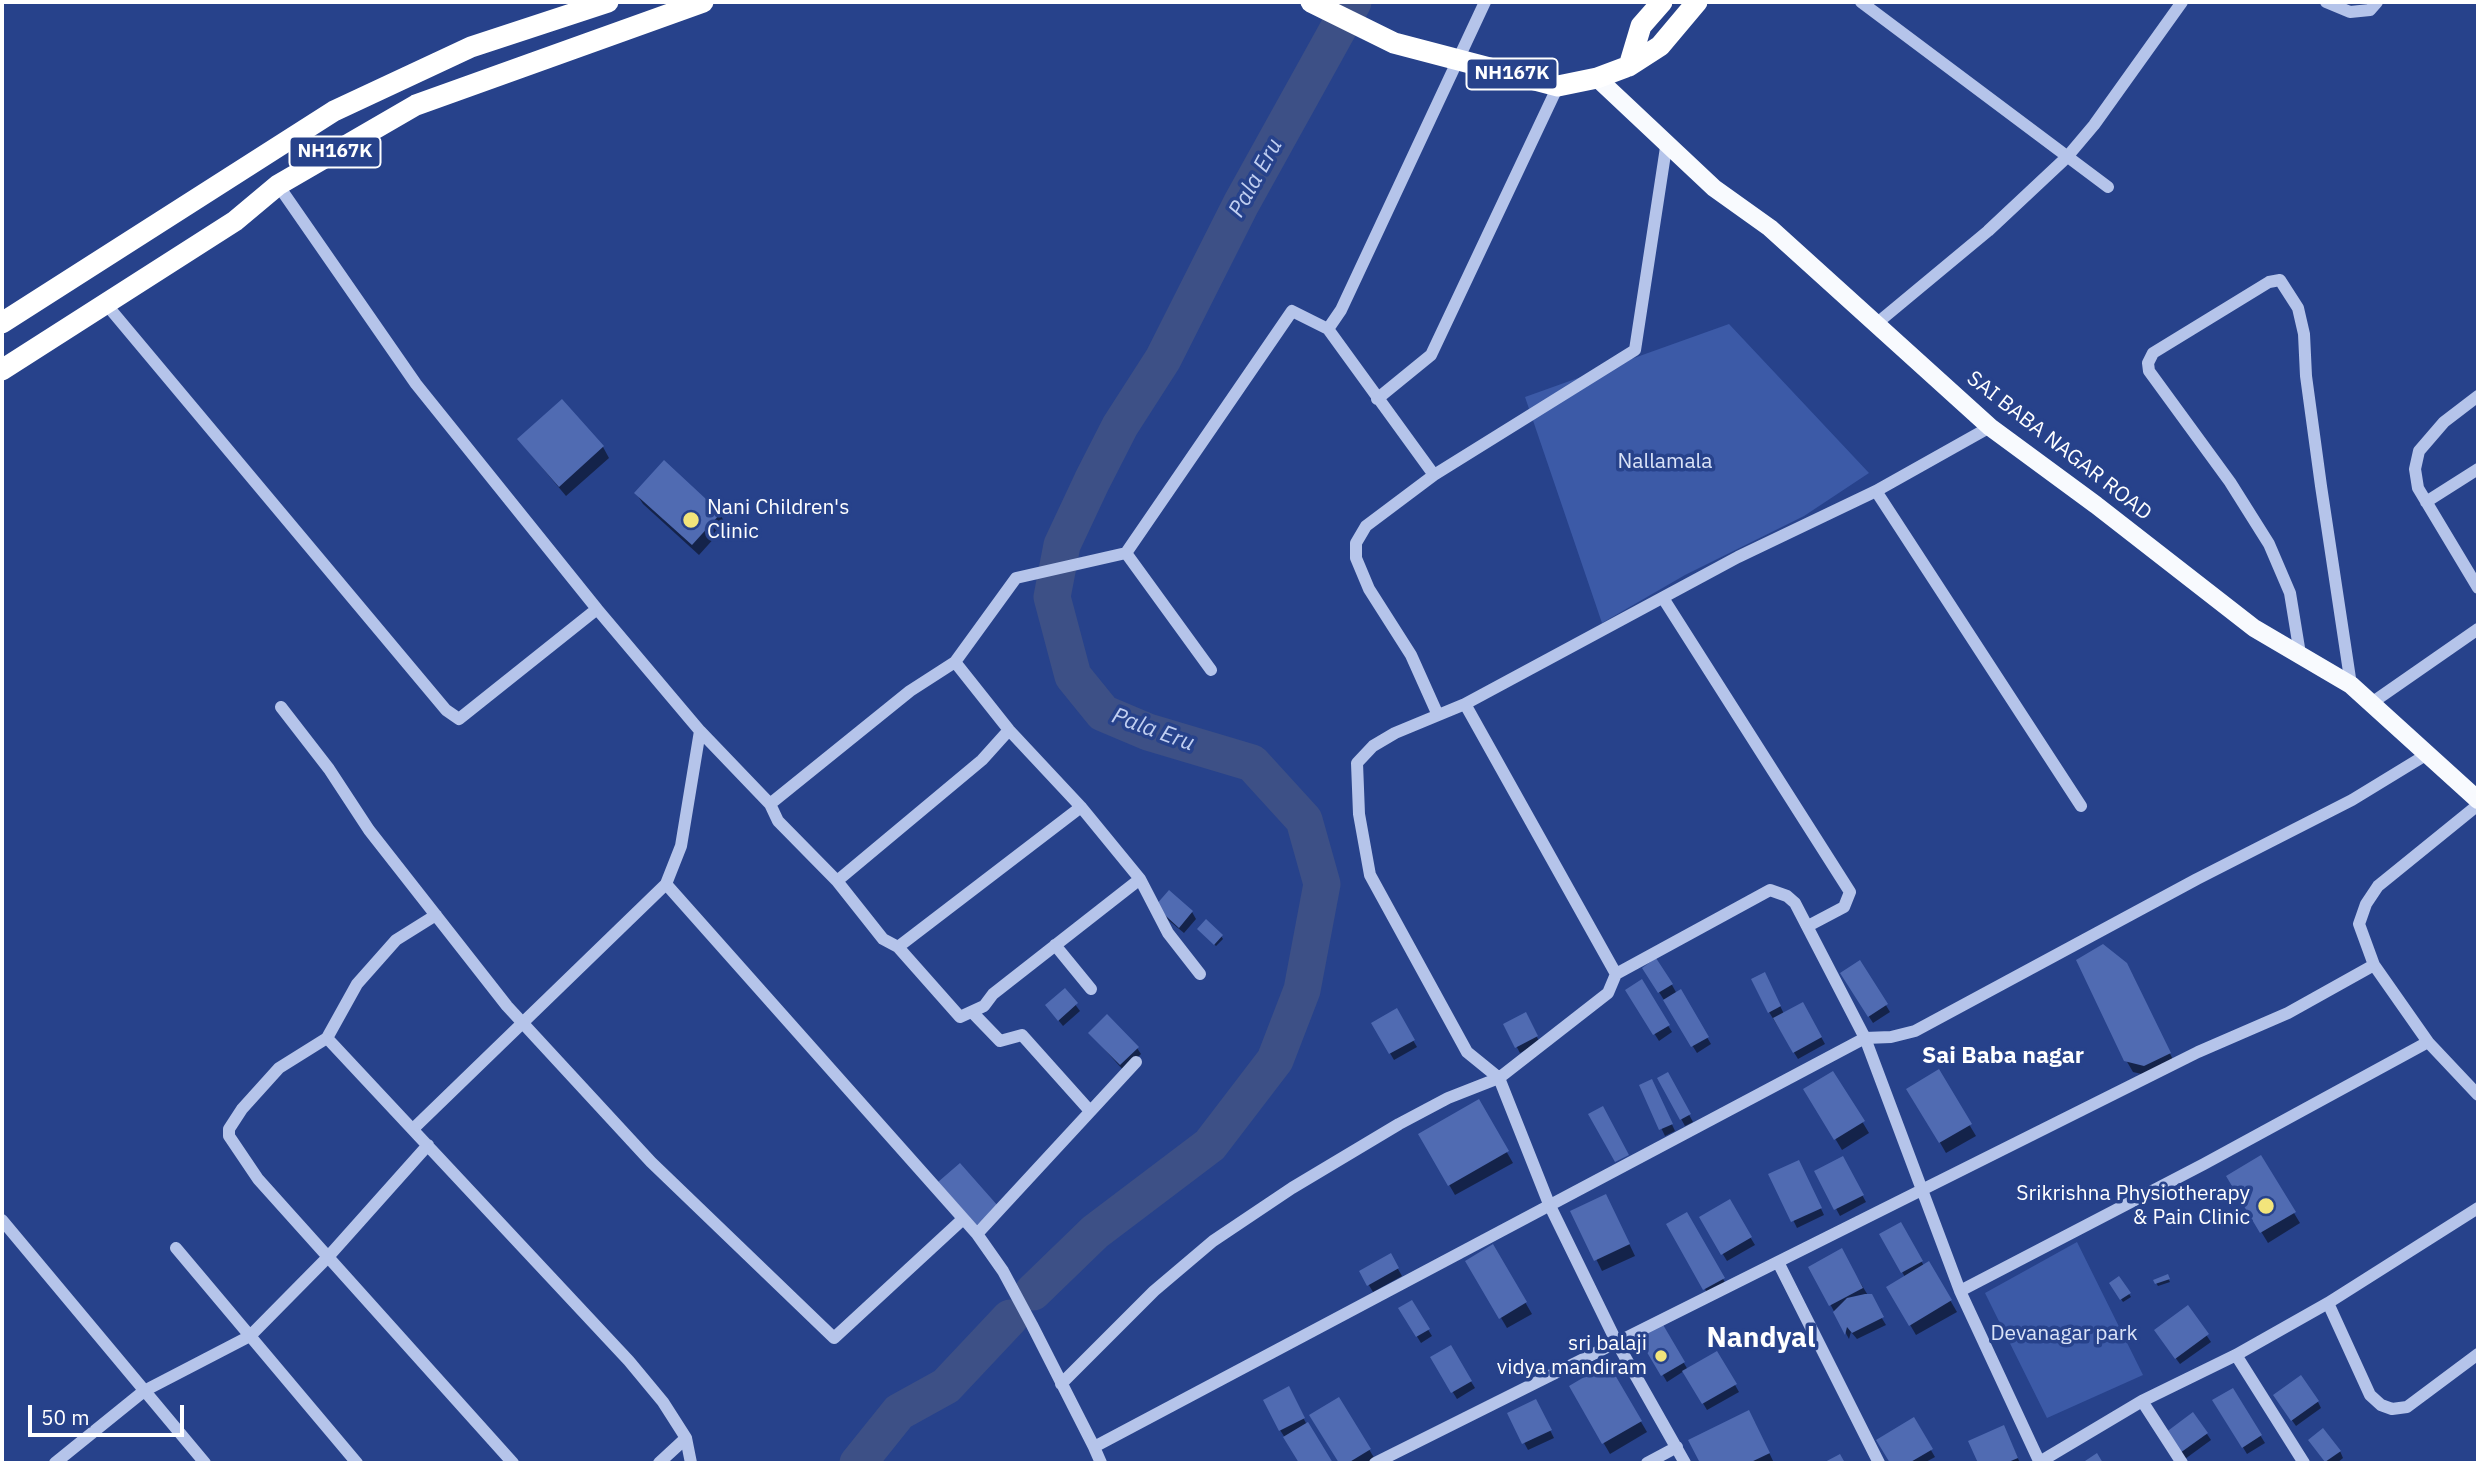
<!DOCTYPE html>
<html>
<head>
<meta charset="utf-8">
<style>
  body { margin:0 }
  #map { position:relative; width:2480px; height:1465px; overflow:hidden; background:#27428b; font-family:"IBM Plex Sans",sans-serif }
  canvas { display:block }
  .frame { position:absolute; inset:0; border:4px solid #fff; pointer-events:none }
  .scale { position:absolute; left:28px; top:1405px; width:156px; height:32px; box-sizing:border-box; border:4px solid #fff; border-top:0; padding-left:9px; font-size:21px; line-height:24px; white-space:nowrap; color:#fff; -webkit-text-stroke:5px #27428b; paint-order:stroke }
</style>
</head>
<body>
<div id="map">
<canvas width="2480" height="1465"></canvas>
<div class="frame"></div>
<div class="scale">50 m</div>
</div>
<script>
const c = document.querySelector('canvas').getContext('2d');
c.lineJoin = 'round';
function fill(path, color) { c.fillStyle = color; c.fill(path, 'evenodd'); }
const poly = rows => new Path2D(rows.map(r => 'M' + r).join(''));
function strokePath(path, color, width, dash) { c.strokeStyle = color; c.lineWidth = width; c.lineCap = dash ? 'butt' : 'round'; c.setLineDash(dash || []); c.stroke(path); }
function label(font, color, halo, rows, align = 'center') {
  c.font = font + ' "IBM Plex Sans",sans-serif'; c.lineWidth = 7; c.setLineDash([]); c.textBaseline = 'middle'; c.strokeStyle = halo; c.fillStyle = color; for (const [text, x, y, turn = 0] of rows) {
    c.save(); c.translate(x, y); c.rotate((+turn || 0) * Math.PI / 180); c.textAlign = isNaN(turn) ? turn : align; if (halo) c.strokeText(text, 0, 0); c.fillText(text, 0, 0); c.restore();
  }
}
fill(poly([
  [1729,324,1869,473,1804,516,1685,575,1602,623,1525,397],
  [2077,1242,2143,1375,2047,1418,1985,1293]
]), '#3c5aa7');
fill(poly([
  [519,440,603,447,609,458,566,496],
  [636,493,720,514,726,525,699,555,643,504],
  [1192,912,1196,919,1184,933,1161,914],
  [1201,932,1221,936,1223,939,1216,946],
  [1860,962,1890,1012,1873,1023,1842,974],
  [1644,968,1672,985,1677,994,1680,992,1711,1044,1697,1053],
  [2133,976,2175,1064,2150,1076,2133,1072,2126,1060],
  [1768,981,1784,1014,1803,1004,1825,1044,1798,1059,1769,1012],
  [1641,982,1672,1032,1659,1041,1627,990],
  [1065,991,1080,1011,1063,1026,1047,1006],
  [1396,1011,1417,1047,1394,1060,1373,1024],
  [1525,1014,1540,1043,1520,1053,1505,1025],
  [1090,1033,1137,1048,1141,1054,1124,1071],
  [1938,1072,1976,1136,1946,1153,1909,1089],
  [1833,1073,1869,1133,1842,1150,1806,1090],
  [1667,1074,1693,1122,1685,1126,1659,1078],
  [1641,1086,1655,1088,1675,1131,1665,1136],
  [1478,1102,1513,1163,1455,1195,1420,1134],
  [2260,1157,2300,1223,2268,1243,2228,1177],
  [1842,1158,1866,1202,1840,1216,1816,1172],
  [1802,1169,1824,1215,1797,1228,1771,1175],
  [1729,1202,1755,1245,1727,1261,1701,1218],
  [1612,1208,1635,1256,1602,1271,1573,1212],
  [1687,1215,1727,1286,1709,1296,1668,1225],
  [1900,1224,1924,1266,1929,1264,1957,1312,1916,1335,1888,1287,1905,1277,1881,1235],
  [1493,1247,1532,1314,1507,1328,1468,1262],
  [1841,1251,1886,1325,1857,1339,1851,1332,1849,1339,1810,1267],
  [1390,1255,1402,1276,1373,1292,1361,1272],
  [2167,1276,2170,1282,2158,1286,2155,1281],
  [2119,1278,2131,1297,2123,1302,2111,1284],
  [1411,1302,1432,1336,1421,1343,1400,1309],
  [2188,1308,2211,1342,2180,1364,2160,1337],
  [1662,1326,1688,1370,1717,1353,1739,1392,1707,1410,1684,1371,1667,1382,1641,1338],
  [1450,1347,1475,1388,1457,1399,1432,1358],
  [1608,1366,1647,1432,1610,1454,1571,1387],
  [1288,1389,1307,1425,1331,1463,1301,1463,1280,1430],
  [2232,1390,2265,1443,2247,1454,2215,1401],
  [1339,1399,1376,1461,1372,1463,1341,1463,1312,1415],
  [2279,1402,2318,1402,2321,1408,2296,1426],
  [1539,1408,1554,1438,1528,1450,1509,1414],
  [1913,1420,1935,1457,1924,1463,1892,1463,1879,1440],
  [1755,1423,1774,1463,1702,1463,1691,1440],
  [2007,1434,2020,1463,1980,1463,1971,1442],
  [2207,1434,2211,1440,2185,1459,2171,1440],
  [2314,1447,2340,1451,2343,1458,2337,1463,2327,1463]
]), '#0007');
strokePath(poly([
  [1033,1292,1095,1232,1210,1145,1275,1060,1302,990,1322,884,1304,820,1252,763,1148,732,1103,713,1073,676,1052,597,1062,545,1092,481,1120,426,1163,359,1241,204,1353,2],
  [858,1463,899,1412,946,1386,1010,1318]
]), '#3d5086', 37);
fill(poly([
  [562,399,604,446,559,487,517,439],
  [664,460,721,513,692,545,634,493],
  [1169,890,1193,911,1179,928,1155,906],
  [1206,919,1223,935,1214,945,1197,929],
  [2103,944,2127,963,2171,1053,2144,1066,2124,1061,2076,960],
  [1656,958,1673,984,1658,993,1642,968],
  [1860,960,1888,1004,1868,1017,1840,973],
  [1765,972,1781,1006,1768,1013,1751,979],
  [1642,979,1670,1025,1653,1035,1625,990],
  [1065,988,1078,1003,1058,1021,1045,1005],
  [1681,989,1709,1037,1691,1047,1663,1000],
  [1803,1002,1822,1037,1793,1053,1773,1018],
  [1397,1008,1415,1040,1389,1054,1371,1023],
  [1526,1012,1538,1036,1515,1048,1503,1024],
  [1107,1014,1139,1047,1120,1065,1088,1033],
  [1939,1069,1972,1124,1939,1143,1906,1089],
  [1833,1071,1865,1121,1834,1140,1803,1089],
  [1668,1072,1691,1114,1680,1120,1657,1078],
  [1652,1079,1673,1124,1659,1130,1639,1085],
  [1479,1099,1509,1151,1448,1186,1418,1134],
  [1603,1106,1629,1155,1615,1162,1588,1114],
  [2261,1155,2296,1212,2260,1233,2226,1176],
  [1843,1156,1864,1195,1834,1210,1814,1171],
  [1799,1160,1822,1208,1791,1222,1768,1174],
  [960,1163,998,1206,977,1225,938,1182],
  [1606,1194,1630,1244,1594,1261,1570,1211],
  [1730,1199,1752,1237,1721,1255,1699,1217],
  [1687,1212,1725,1278,1703,1290,1666,1224],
  [1901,1222,1923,1261,1901,1273,1879,1234],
  [1493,1244,1527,1302,1499,1319,1465,1261],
  [1842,1248,1863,1288,1829,1306,1808,1267],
  [1391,1253,1399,1268,1367,1286,1359,1271],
  [1929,1261,1952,1300,1909,1326,1886,1287],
  [2168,1274,2170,1279,2155,1284,2153,1280],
  [2119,1276,2131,1293,2120,1300,2109,1283],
  [1865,1294,1872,1294,1884,1317,1852,1333,1847,1327,1845,1335,1833,1312,1847,1298],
  [1412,1300,1430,1329,1416,1337,1398,1308],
  [2188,1305,2209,1334,2175,1359,2154,1330],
  [1662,1323,1685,1362,1661,1376,1638,1337],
  [1451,1345,1472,1381,1451,1393,1430,1357],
  [1717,1351,1737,1384,1702,1404,1682,1371],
  [1608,1363,1642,1421,1602,1444,1569,1386],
  [2301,1375,2319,1401,2291,1421,2273,1395],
  [1289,1386,1305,1418,1279,1431,1263,1400],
  [2233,1388,2262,1435,2242,1448,2212,1400],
  [1339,1397,1371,1449,1348,1463,1339,1463,1309,1415],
  [1536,1399,1552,1430,1522,1444,1507,1413],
  [1749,1410,1770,1453,1749,1463,1700,1463,1688,1440],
  [2193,1412,2208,1433,2180,1453,2165,1433],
  [1914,1417,1933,1449,1909,1463,1890,1463,1876,1440],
  [1308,1422,1333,1463,1299,1463,1283,1437],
  [2004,1425,2018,1458,2006,1463,1978,1463,1968,1441],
  [2323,1428,2341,1451,2325,1462,2308,1440],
  [2097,1453,2103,1463,2082,1463],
  [1840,1454,1845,1463,1823,1463]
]), '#506bb2');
strokePath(poly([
  [1861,2,2108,187],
  [2326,2,2350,12,2370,10,2377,2],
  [278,185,416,384,597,609,700,731,681,846,666,884,977,1234,1003,1271,1032,1325,1094,1447,1865,1038,1891,1037,1915,1031,2197,879,2352,800,2429,753],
  [106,304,446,710,459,719,597,609],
  [1876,324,1988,231,2067,157,2094,125,2182,2],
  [2478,396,2444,422,2419,451,2415,469,2418,488,2478,588],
  [1377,399,1431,355,1558,86],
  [1434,475,1328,329,1341,310,1485,2],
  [1876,491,2081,806],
  [2426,502,2478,469],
  [1126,553,1292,311,1328,329],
  [1663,598,1850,892,1844,907,1808,926],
  [2300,654,2290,593,2269,544,2230,482,2149,371,2148,363,2153,353,2269,282,2280,280,2298,308,2304,334,2306,376,2321,486,2351,685],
  [955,662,1009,730,1081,807,1140,879,1168,933,1200,974],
  [2373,702,2478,629],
  [1465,704,1616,974],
  [281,707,329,769,369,830,507,1006,651,1162,834,1338,963,1219],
  [1437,713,1411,655,1369,589,1356,558,1356,543,1366,526,1434,475,1635,350,1667,141],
  [700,731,770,804,778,821,837,881,883,939,898,947,960,1017,984,1006,993,994,1140,879],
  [770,804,910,691,955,662,1016,578,1126,553,1211,670],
  [837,881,982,760,1009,730],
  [436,915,396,940,357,984,327,1038,279,1068,242,1109,229,1129,229,1136,258,1179,513,1463],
  [1055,945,1091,989],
  [898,947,1081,807],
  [972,1012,1000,1041,1022,1035,1090,1111],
  [327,1038,629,1361,663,1402,686,1438,659,1463],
  [2428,1042,2478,1095],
  [413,1129,666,884],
  [2,1220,205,1463],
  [977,1234,1136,1062],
  [176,1248,357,1463],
  [1778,1262,1879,1463],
  [1960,1291,2204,1164,2428,1042,2374,965,2359,924,2366,904,2378,886,2478,805],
  [2328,1303,2370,1395,2381,1405,2392,1409,2407,1407,2478,1354],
  [2236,1355,2304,1463],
  [1061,1384,1154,1291,1213,1241,1292,1188,1399,1124,1448,1098,1499,1078,1608,993,1616,974,1770,890,1787,896,1795,903,1865,1038,1960,1291,2040,1463],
  [2142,1401,2182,1463],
  [686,1438,691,1463],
  [1094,1447,1101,1463],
  [55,1463,144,1391,250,1336,328,1257,428,1145],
  [1375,1463,2198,1052,2288,1013,2374,965],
  [1647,1463,1677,1447],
  [1685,1463,1616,1341,1549,1204,1499,1078,1467,1052,1370,875,1359,814,1357,763,1373,746,1395,733,1465,704,1738,557,1876,491,1990,427],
  [2038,1463,2142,1401,2236,1355,2328,1303,2478,1208]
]), '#b5c4ea', 12);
strokePath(poly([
  [1597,78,1714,188,1770,228,1990,427,2096,505,2254,628,2351,685,2478,800]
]), '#f8fafe', 18);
strokePath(poly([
  [1311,2,1394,43,1558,86,1597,78,1629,66,1660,46,1697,2],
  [1629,66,1641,26,1662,2],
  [2,323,334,111,471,47,608,2],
  [2,370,235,221,278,185,416,105,703,2]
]), '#fff', 21);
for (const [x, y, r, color] of [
  [691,520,9,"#f2e47b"],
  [2266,1206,9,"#f2e47b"],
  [1661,1356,7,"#f2e47b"]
]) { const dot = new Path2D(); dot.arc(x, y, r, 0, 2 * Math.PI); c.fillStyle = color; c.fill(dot); strokePath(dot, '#27428b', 2.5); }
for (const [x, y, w] of [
  [1512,74,91],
  [335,152,91]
]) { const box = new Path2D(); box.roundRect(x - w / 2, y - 15.5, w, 31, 5); c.fillStyle = '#27428b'; c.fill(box); strokePath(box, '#fff', 2); }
label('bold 19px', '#fff', null, [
  ["NH167K",1512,74],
  ["NH167K",335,152]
]);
label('21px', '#fff', '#27428b', [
  ["SAI BABA NAGAR ROAD",2059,446,38]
]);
label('21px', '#d9e2f7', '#27428b', [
  ["Nallamala",1665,462],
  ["Devanagar park",2064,1334]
]);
label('21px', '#fff', '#27428b', [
  ["Nani Children's",707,508,"left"],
  ["Clinic",707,532,"left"],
  ["Srikrishna Physiotherapy",2250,1194],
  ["& Pain Clinic",2250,1218],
  ["sri balaji",1647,1344],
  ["vidya mandiram",1647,1368]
], 'right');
label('italic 23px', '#c1cff1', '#27428b', [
  ["Pala Eru",1256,178,-61],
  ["Pala Eru",1153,730,20]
]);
label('bold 23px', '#fff', '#27428b', [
  ["Sai Baba nagar",2003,1056]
]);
label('bold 28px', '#fff', '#27428b', [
  ["Nandyal",1761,1339]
]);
</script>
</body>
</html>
